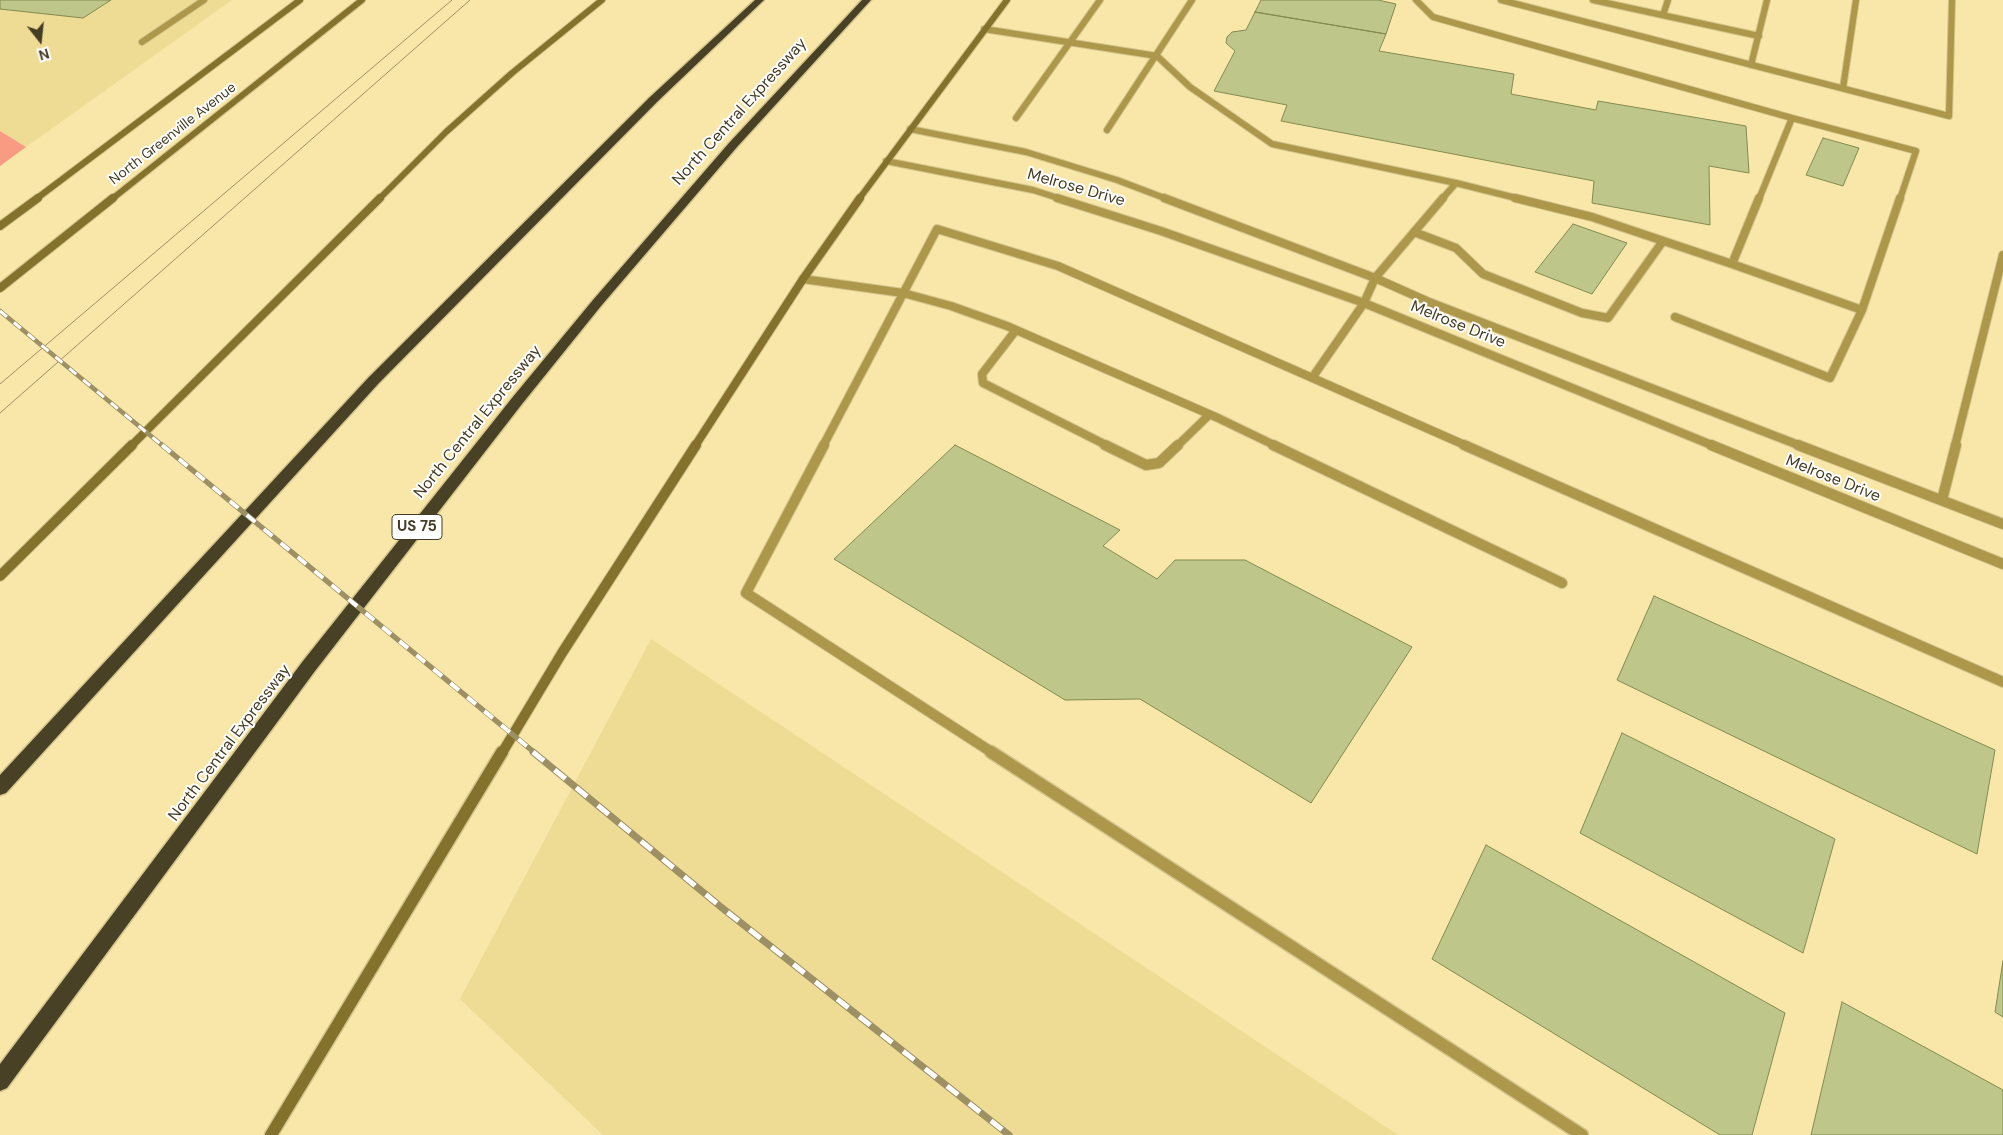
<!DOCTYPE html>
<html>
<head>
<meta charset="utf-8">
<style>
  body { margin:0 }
  #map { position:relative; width:2003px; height:1135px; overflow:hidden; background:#f8e7a8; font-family:"DM Sans",sans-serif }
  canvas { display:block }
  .north { position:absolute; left:15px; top:15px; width:50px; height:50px; -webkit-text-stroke:4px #fff; paint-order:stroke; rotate:164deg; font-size:14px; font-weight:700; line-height:20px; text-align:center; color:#443d23 }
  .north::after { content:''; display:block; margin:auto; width:18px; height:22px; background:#443d23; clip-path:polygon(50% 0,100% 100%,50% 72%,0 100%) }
</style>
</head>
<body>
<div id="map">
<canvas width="2003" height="1135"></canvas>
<div class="north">N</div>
</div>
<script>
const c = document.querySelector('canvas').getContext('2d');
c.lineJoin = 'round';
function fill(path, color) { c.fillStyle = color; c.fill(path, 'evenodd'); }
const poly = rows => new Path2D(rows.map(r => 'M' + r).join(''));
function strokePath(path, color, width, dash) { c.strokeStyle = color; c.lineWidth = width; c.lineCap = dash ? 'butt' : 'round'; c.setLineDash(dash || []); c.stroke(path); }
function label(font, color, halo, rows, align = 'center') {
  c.font = font + ' "DM Sans",sans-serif'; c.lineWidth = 4; c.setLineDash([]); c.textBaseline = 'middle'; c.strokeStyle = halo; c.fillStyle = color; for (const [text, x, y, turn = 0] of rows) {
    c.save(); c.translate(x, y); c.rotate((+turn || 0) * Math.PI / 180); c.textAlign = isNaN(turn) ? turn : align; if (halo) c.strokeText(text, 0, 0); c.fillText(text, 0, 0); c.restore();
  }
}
fill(poly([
  [0,0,232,0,26,147,0,131],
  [651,639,1398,1135,603,1135,460,999]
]), '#eedb94');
fill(poly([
  [0,131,26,147,0,166]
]), '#f99a82');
const building = poly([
  [0,0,111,0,83,18,0,9,0,0],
  [1261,0,1378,0,1396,4,1386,34,1255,12,1261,0],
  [1255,12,1386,34,1379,51,1514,74,1511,94,1596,110,1598,101,1746,126,1749,173,1709,166,1710,225,1592,203,1594,181,1281,121,1287,105,1214,91,1235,51,1226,43,1227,37,1232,32,1246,30,1255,12],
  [1823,138,1859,148,1843,186,1806,175,1823,138],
  [1573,224,1627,243,1592,294,1535,272,1573,224],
  [955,445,1120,530,1103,546,1157,579,1175,560,1245,560,1412,647,1311,803,1140,699,1065,700,834,559,955,445],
  [1654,596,1995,750,1977,854,1617,680,1654,596],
  [1622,733,1835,839,1803,953,1580,833,1622,733],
  [1486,845,1785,1013,1752,1135,1720,1135,1432,959,1486,845],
  [2003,961,2003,1017,1995,1012,2003,961],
  [1842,1002,2003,1090,2003,1135,1811,1135,1842,1002]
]);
fill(building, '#bec789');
strokePath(building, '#838a4f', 1);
const serviceFar3 = poly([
  [1416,0,1433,17,1792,118,1759,199],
  [1501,0,1949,116,1952,0],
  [1593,0,1759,36],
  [1663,15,1668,0],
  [984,29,1157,56,1190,87,1272,144,1456,183,1442,199],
  [142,42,204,0],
  [1751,65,1767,0],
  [1843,88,1856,0],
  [1016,118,1100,0],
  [1792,118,1916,151,1900,199],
  [1107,130,1192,0],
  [1456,183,1520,199]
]);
const serviceFar2 = poly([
  [1515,198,1592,217,1732,264,1759,198],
  [1414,232,1456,248,1483,274,1582,313,1608,318,1663,241],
  [1732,264,1862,310,1900,198],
  [1375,278,1443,198],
  [803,279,903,293,951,306,1007,326,1218,418,1276,446],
  [1675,317,1830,378,1862,310],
  [1016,330,982,374,983,383,1108,446],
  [1312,378,1364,303],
  [823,446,937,229,1058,266,1467,446],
  [1177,446,1209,415],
  [1955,446,2003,255]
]);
const serviceFar1 = poly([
  [824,445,746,593,993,753],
  [1105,445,1146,465,1159,463,1178,445],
  [1273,445,1562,583],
  [1464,445,2003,682],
  [1942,500,1956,445]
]);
const service = poly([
  [991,752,1582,1135]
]);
const tertiaryFar2 = poly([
  [910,129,1026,152,1117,180,1167,199],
  [886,161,1033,190,1061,199]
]);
const tertiaryFar1 = poly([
  [1057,198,1161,231,1364,303,1714,446],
  [1164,198,1375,278,1429,302,1801,446],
  [1364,303,1375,278]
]);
const tertiary = poly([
  [1711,445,2003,564],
  [1798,445,2003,524]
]);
const secondaryFar3 = poly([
  [36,199,300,0],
  [112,199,362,0],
  [379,199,446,132,512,73,602,0],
  [859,199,1007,0]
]);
const secondaryFar2 = poly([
  [0,226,38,198],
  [0,288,113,198],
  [131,446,380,198],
  [695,446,803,279,860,198]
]);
const secondaryFar1 = poly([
  [0,576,132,445],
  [502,753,562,653,696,445]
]);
const secondary = poly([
  [271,1135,502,752]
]);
const motorway = poly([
  [755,0,764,0,658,101,379,383,6,793,0,795,0,775,369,377,650,97,755,0],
  [862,0,871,0,737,147,601,306,522,404,315,671,7,1088,0,1091,0,1064,303,661,512,398,593,300,729,143,862,0]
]);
strokePath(serviceFar3, '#d4c58d', 8);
strokePath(serviceFar2, '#d4c58d', 10);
strokePath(serviceFar1, '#d4c58d', 12);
strokePath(service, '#d4c58d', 15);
strokePath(tertiaryFar2, '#d4c58d', 8);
strokePath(tertiaryFar1, '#d4c58d', 10);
strokePath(tertiary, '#d4c58d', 12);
strokePath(secondaryFar3, '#d4c58d', 8);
strokePath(secondaryFar2, '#d4c58d', 10);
strokePath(secondaryFar1, '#d4c58d', 12);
strokePath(secondary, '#d4c58d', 15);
strokePath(motorway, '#d4c58d', 3);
strokePath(serviceFar3, '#ac974a', 6);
strokePath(serviceFar2, '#ac974a', 8);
strokePath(serviceFar1, '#ac974a', 10);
strokePath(service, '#ac974a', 12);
strokePath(tertiaryFar2, '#ac974a', 6);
strokePath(tertiaryFar1, '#ac974a', 8);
strokePath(tertiary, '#ac974a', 10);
strokePath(secondaryFar3, '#83712c', 6);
strokePath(secondaryFar2, '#83712c', 8);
strokePath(secondaryFar1, '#83712c', 10);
strokePath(secondary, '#83712c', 12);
fill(motorway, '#494125');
strokePath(poly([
  [0,384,452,0],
  [0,413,470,0]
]), '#9c9064', 1);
const railFar2 = poly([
  [0,311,163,446]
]);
const railFar1 = poly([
  [162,445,535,753]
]);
const rail = poly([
  [533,752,721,907,1009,1135]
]);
strokePath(railFar2, '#9c9064', 4.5);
strokePath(railFar1, '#9c9064', 5.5);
strokePath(rail, '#9c9064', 7);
strokePath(railFar2, '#fff', 3, [9]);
strokePath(railFar1, '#fff', 4, [11]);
strokePath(rail, '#fff', 5, [14]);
label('14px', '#443d23', '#fff', [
  ["North Greenville Avenue",173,134,-38]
]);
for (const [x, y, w] of [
  [417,527,50]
]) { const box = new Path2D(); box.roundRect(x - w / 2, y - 12.5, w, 25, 4); c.fillStyle = '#fff'; c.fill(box); strokePath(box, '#443d23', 1); }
label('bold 15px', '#443d23', null, [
  ["US 75",417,527]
]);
label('16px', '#443d23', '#fff', [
  ["North Central Expressway",740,112,-48],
  ["Melrose Drive",1076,188,16],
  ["Melrose Drive",1458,325,22],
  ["North Central Expressway",478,422,-51],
  ["Melrose Drive",1833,479,22],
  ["North Central Expressway",230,743,-53]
]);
</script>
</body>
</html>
